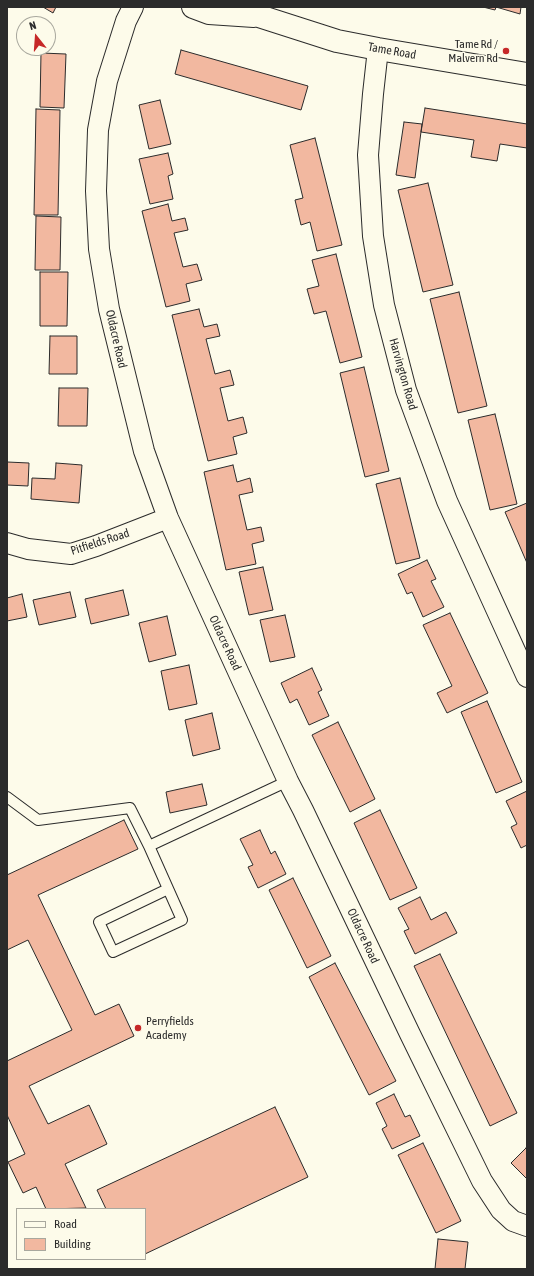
<!DOCTYPE html>
<html>
<head>
<meta charset="utf-8">
<style>
  body { margin:0 }
  #map { position:relative; width:534px; height:1276px; overflow:hidden; background:#fdfbea; font-family:"Asap Condensed",sans-serif }
  canvas { display:block }
  .frame { position:absolute; inset:0; border:8px solid #2b2b2b; pointer-events:none }
  .legend { position:absolute; left:16px; top:1208px; width:130px; height:52px; box-sizing:border-box; background:#fdfbea; border:1px solid #a9a89e; margin:0; padding:5px 7px; list-style:none; font-size:12px; color:#2b2b2b }
  .legend li { display:flex; align-items:center; gap:8px; height:20px }
  .legend b { width:20px; border:1px solid #a9a89e }
  .north { position:absolute; left:16px; top:16px; width:40px; height:40px; box-sizing:border-box; background:#fdfbea; border:1px solid #a9a89e; border-radius:50%; rotate:343deg; font-size:11px; font-weight:700; line-height:16px; text-align:center; color:#2b2b2b }
  .north::after { content:''; display:block; margin:auto; width:14px; height:18px; background:#c62828; clip-path:polygon(50% 0,100% 100%,50% 72%,0 100%) }
</style>
</head>
<body>
<div id="map">
<canvas width="534" height="1276"></canvas>
<div class="frame"></div>
<ul class="legend">
<li><b style="height:5px;background:#fdfbea"></b>Road</li>
<li><b style="height:11px;background:#f2b8a0"></b>Building</li>
</ul>
<div class="north">N</div>
</div>
<script>
const c = document.querySelector('canvas').getContext('2d');
c.lineJoin = 'round';
function fill(path, color) { c.fillStyle = color; c.fill(path, 'evenodd'); }
const poly = rows => new Path2D(rows.map(r => 'M' + r).join(''));
function strokePath(path, color, width, dash) { c.strokeStyle = color; c.lineWidth = width; c.lineCap = dash ? 'butt' : 'round'; c.setLineDash(dash || []); c.stroke(path); }
function label(font, color, halo, rows, align = 'center') {
  c.font = font + ' "Asap Condensed",sans-serif'; c.lineWidth = 3; c.setLineDash([]); c.textBaseline = 'middle'; c.strokeStyle = halo; c.fillStyle = color; for (const [text, x, y, turn = 0] of rows) {
    c.save(); c.translate(x, y); c.rotate((+turn || 0) * Math.PI / 180); c.textAlign = isNaN(turn) ? turn : align; if (halo) c.strokeText(text, 0, 0); c.fillText(text, 0, 0); c.restore();
  }
}
const building = poly([
  [43,7,56,7,53,13,43,7],
  [483,7,496,7,495,10,483,7],
  [496,7,521,7,520,14,496,7],
  [181,50,308,86,301,110,175,74,181,50],
  [41,53,66,54,64,108,40,107,41,53],
  [160,100,171,144,149,149,139,105,160,100],
  [425,108,527,124,527,148,500,144,497,161,471,157,474,140,421,132,425,108],
  [36,109,60,110,58,215,34,215,36,109],
  [404,122,422,124,415,178,396,175,404,122],
  [315,138,342,245,317,251,310,222,301,225,295,200,303,198,290,145,315,138],
  [168,153,173,174,168,176,173,199,150,204,139,159,168,153],
  [428,183,453,285,423,292,398,190,428,183],
  [168,204,172,221,185,218,188,230,174,233,183,267,197,264,202,280,186,284,190,301,166,307,142,211,168,204],
  [36,216,61,217,60,270,35,270,36,216],
  [336,254,362,357,340,363,326,311,314,314,307,289,319,286,312,260,336,254],
  [40,272,68,272,67,326,40,326,40,272],
  [459,292,487,406,458,413,430,299,459,292],
  [199,309,204,327,217,324,220,336,206,339,215,374,230,370,234,385,220,388,228,421,243,417,247,433,233,437,237,454,208,461,172,315,199,309],
  [50,336,77,336,77,374,49,374,50,336],
  [364,367,389,471,365,477,340,373,364,367],
  [59,388,88,388,87,426,58,426,59,388],
  [495,414,517,504,490,510,468,420,495,414],
  [7,462,29,463,28,486,7,485,7,462],
  [56,463,82,465,79,503,31,499,32,478,55,479,56,463],
  [233,465,237,482,250,478,253,492,239,495,247,530,261,527,264,541,252,544,256,564,226,570,204,472,233,465],
  [400,478,420,558,396,564,376,484,400,478],
  [527,503,527,563,505,512,527,503],
  [427,560,436,579,431,581,444,607,423,617,412,592,407,594,398,574,427,560],
  [263,567,273,610,249,615,239,572,263,567],
  [123,590,129,615,91,624,85,599,123,590],
  [70,592,76,617,39,625,33,600,70,592],
  [22,594,27,617,7,621,7,598,22,594],
  [450,613,488,693,447,713,437,693,452,686,423,625,450,613],
  [285,615,295,657,270,662,260,620,285,615],
  [167,616,176,655,149,662,139,623,167,616],
  [189,665,197,704,169,710,161,671,189,665],
  [312,668,322,690,318,692,329,716,309,725,297,699,290,703,281,683,312,668],
  [487,701,522,782,496,793,461,712,487,701],
  [212,713,220,749,193,756,185,720,212,713],
  [338,722,375,799,350,812,312,735,338,722],
  [202,784,207,805,170,813,166,792,202,784],
  [527,791,527,845,521,848,511,827,517,824,506,801,527,791],
  [380,810,417,888,390,900,354,823,380,810],
  [124,820,138,849,38,895,95,1015,119,1004,134,1036,29,1086,48,1124,89,1105,107,1144,65,1164,86,1208,46,1209,36,1187,23,1193,8,1162,25,1154,7,1115,7,1061,72,1030,28,940,7,950,7,875,124,820],
  [260,830,271,854,275,851,286,874,258,888,248,867,253,865,240,839,260,830],
  [293,878,331,956,307,968,269,890,293,878],
  [420,897,431,920,446,912,457,933,415,954,404,931,409,929,398,908,420,897],
  [440,954,517,1113,490,1126,414,966,440,954],
  [335,963,396,1081,369,1095,309,977,335,963],
  [394,1094,405,1117,410,1115,420,1136,392,1149,382,1129,387,1126,376,1103,394,1094],
  [275,1107,308,1177,145,1254,145,1209,106,1209,97,1190,275,1107],
  [423,1143,461,1221,436,1233,398,1155,423,1143],
  [526,1148,527,1149,527,1179,511,1163,526,1148],
  [438,1239,468,1242,465,1269,435,1269,438,1239]
]);
fill(building, '#f2b8a0');
strokePath(building, '#2b2b2b', 1);
const lane = poly([
  [7,797,38,820,130,808,149,846,288,781],
  [149,846,182,920,113,952,99,922,168,889]
]);
const street = poly([
  [133,7,126,21,107,81,98,130,96,191,99,249,109,309,144,451,168,518,288,781,303,810,410,1034,482,1181,501,1210,513,1221,527,1226],
  [378,49,373,94,368,155,373,236,384,305,406,390,447,501,527,677],
  [7,543,28,549,71,554,96,546,168,518]
]);
const secondary = poly([
  [193,7,209,13,254,16],
  [239,7,259,16,337,41,378,49,527,74]
]);
strokePath(lane, '#2b2b2b', 12);
strokePath(street, '#2b2b2b', 22);
strokePath(secondary, '#2b2b2b', 24);
strokePath(lane, '#fdfbea', 10);
strokePath(street, '#fdfbea', 20);
strokePath(secondary, '#fdfbea', 22);
for (const [x, y, r, color] of [
  [506,51,4,"#c62828"],
  [138,1028,4,"#c62828"]
]) { const dot = new Path2D(); dot.arc(x, y, r, 0, 2 * Math.PI); c.fillStyle = color; c.fill(dot); strokePath(dot, '#fdfbea', 1.5); }
label('12px', '#2b2b2b', '#fdfbea', [
  ["Tame Rd /",498,44],
  ["Malvern Rd",498,58],
  ["Perryfields",146,1021,"left"],
  ["Academy",146,1035,"left"]
], 'right');
label('12px', '#2b2b2b', '#fdfbea', [
  ["Tame Road",392,51,10],
  ["Oldacre Road",116,339,77],
  ["Harvington Road",403,374,74],
  ["Pitfields Road",100,542,-18],
  ["Oldacre Road",225,643,65],
  ["Oldacre Road",363,936,65]
]);
</script>
</body>
</html>
